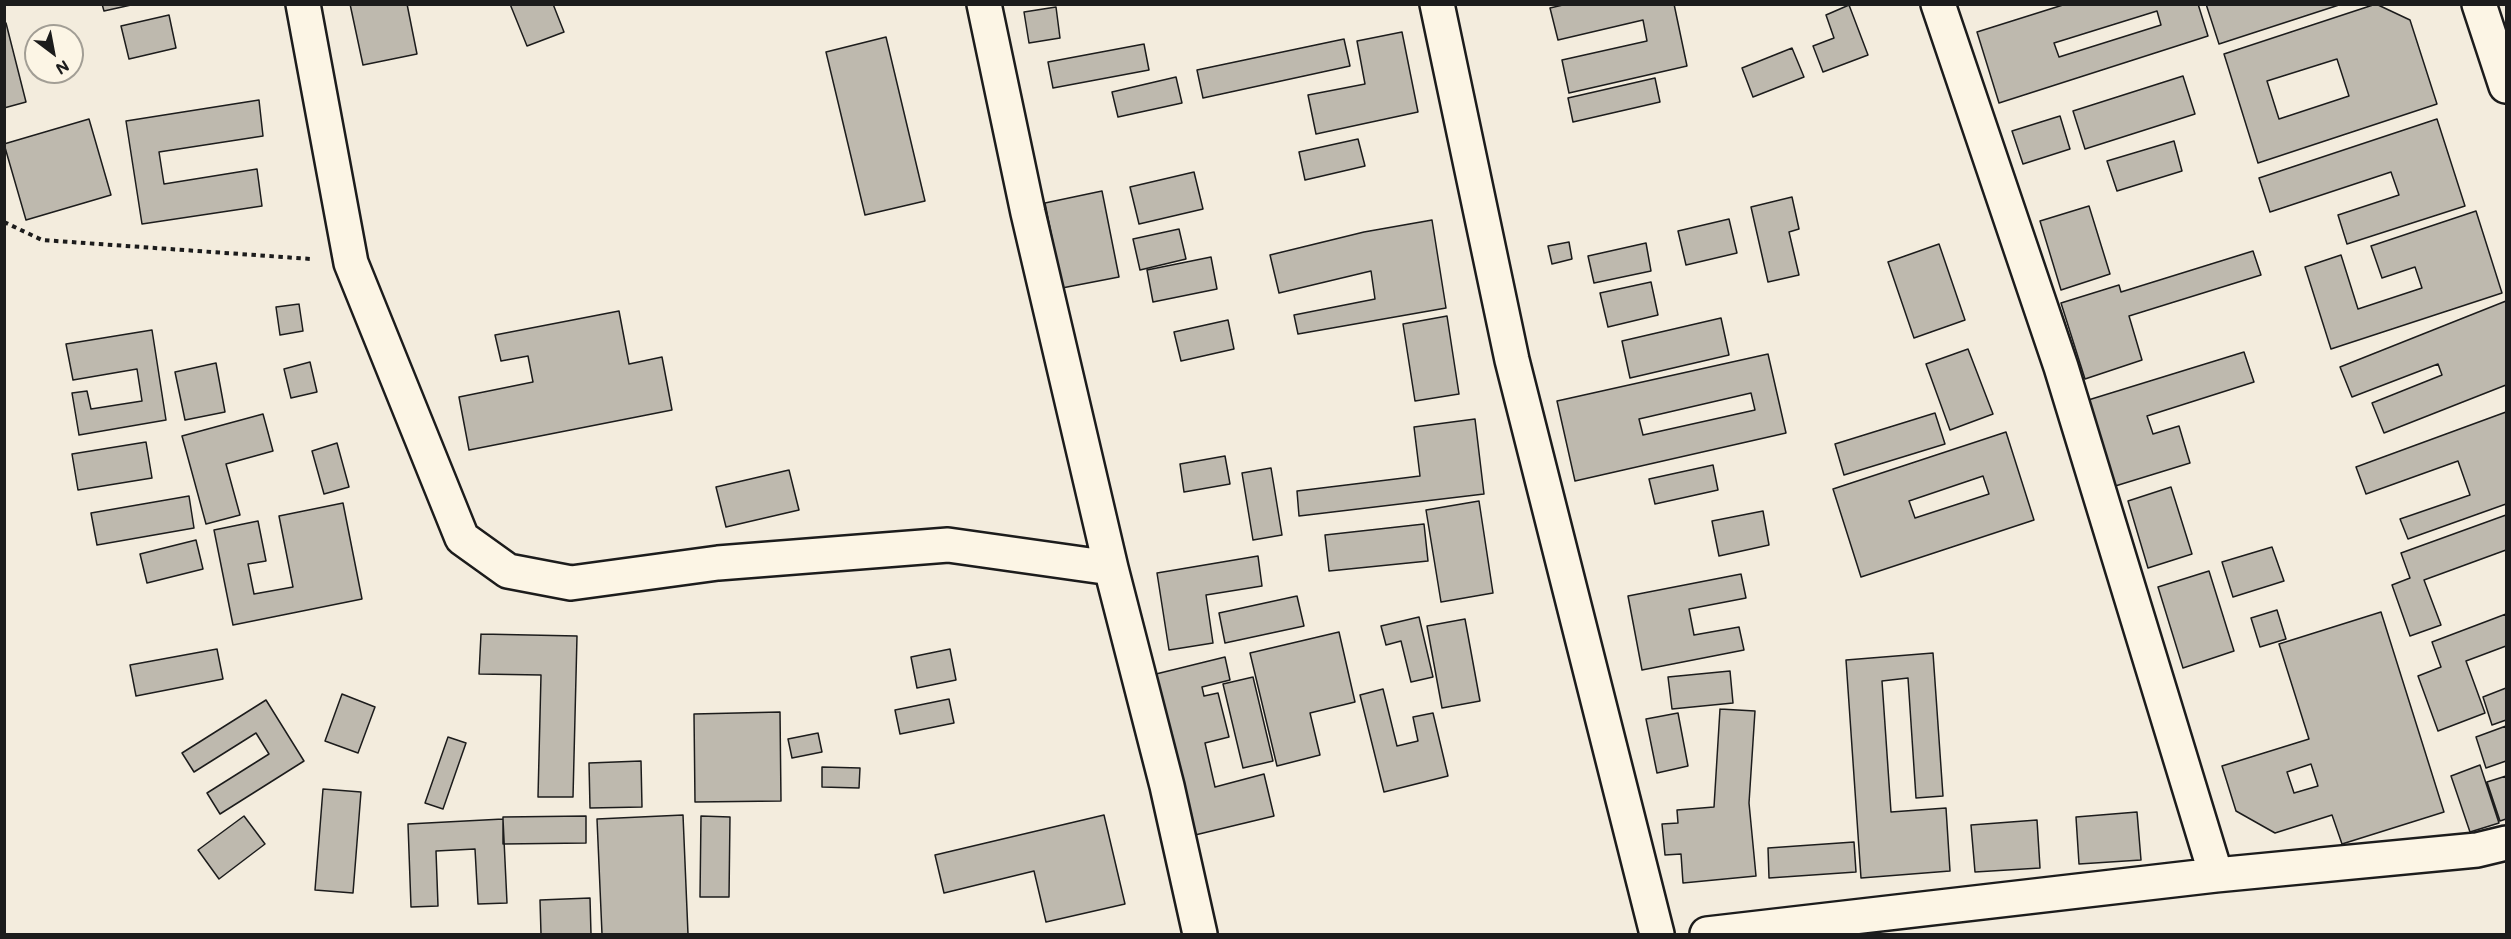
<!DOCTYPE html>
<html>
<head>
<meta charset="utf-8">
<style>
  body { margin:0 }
  #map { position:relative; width:2511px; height:939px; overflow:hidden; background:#f3ecdd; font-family:Mali,sans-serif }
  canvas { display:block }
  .frame { position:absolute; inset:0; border:6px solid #1c1c1c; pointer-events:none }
  .north { position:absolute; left:24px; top:24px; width:60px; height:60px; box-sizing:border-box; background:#fcf5e5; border:2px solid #a29e95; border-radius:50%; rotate:148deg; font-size:16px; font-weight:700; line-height:24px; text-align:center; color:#1c1c1c }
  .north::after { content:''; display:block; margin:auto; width:21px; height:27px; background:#1c1c1c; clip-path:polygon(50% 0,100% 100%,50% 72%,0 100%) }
</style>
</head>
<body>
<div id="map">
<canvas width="2511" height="939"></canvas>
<div class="frame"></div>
<div class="north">N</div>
</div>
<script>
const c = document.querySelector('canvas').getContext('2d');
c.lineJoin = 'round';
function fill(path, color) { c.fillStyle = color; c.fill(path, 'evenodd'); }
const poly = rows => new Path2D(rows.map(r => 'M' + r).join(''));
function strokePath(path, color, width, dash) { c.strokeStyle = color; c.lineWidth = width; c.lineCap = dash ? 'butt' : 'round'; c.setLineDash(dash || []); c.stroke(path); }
const building = poly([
  [102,4,130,4,131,5,104,11,102,4],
  [350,4,407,4,417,54,363,65,350,4],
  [510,4,553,4,564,32,527,46,510,4],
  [1567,4,1674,4,1687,66,1569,93,1562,60,1647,41,1643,20,1558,40,1550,8,1567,4],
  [2066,4,2198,4,2208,36,1999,103,1977,32,2066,4],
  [2157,11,2161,25,2059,57,2054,43,2157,11],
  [2206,4,2342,4,2219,44,2206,4],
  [2376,4,2410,20,2437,104,2258,163,2224,54,2376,4],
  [2337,59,2349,96,2279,119,2267,81,2337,59],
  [1849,5,1868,55,1823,72,1813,46,1834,38,1826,15,1849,5],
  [1056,7,1060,38,1029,43,1024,12,1056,7],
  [169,15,176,48,129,59,121,26,169,15],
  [6,23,26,102,4,108,4,24,6,23],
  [1402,32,1418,112,1316,134,1308,95,1365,84,1357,41,1402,32],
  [886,37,925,201,865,215,826,52,886,37],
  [1344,39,1350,66,1203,98,1197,70,1344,39],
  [1144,44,1149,70,1053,88,1048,62,1144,44],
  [1792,48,1804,77,1753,97,1742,68,1792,48],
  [2183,76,2195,114,2085,149,2073,111,2183,76],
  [1176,77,1182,103,1118,117,1112,92,1176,77],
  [1655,78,1660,102,1573,122,1568,98,1655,78],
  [259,100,263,136,159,152,164,184,257,169,262,206,142,224,126,121,259,100],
  [2060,116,2070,149,2023,164,2012,131,2060,116],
  [89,119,111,195,26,220,4,144,89,119],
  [2437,119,2465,206,2347,244,2338,215,2399,195,2391,172,2270,212,2259,178,2437,119],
  [1358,139,1365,166,1305,180,1299,152,1358,139],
  [2174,141,2182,171,2117,191,2107,161,2174,141],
  [1194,172,1203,209,1139,224,1130,187,1194,172],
  [1102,191,1119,277,1062,288,1045,203,1102,191],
  [1792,197,1799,229,1789,232,1799,275,1768,282,1751,207,1792,197],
  [2089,206,2110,274,2061,290,2040,221,2089,206],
  [2476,211,2502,293,2331,349,2305,267,2341,255,2358,309,2422,288,2415,267,2382,278,2371,246,2476,211],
  [1729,219,1737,253,1686,265,1678,231,1729,219],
  [1432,220,1446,308,1298,334,1294,315,1375,299,1371,271,1279,293,1270,255,1364,232,1432,220],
  [1179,229,1186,259,1140,270,1133,239,1179,229],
  [1569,242,1572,259,1552,264,1548,246,1569,242],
  [1646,243,1651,271,1594,283,1588,256,1646,243],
  [1939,244,1965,320,1914,338,1888,262,1939,244],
  [2253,251,2261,275,2129,316,2142,360,2085,379,2061,303,2119,285,2121,292,2253,251],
  [1211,257,1217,289,1153,302,1147,270,1211,257],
  [1651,282,1658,315,1608,327,1600,293,1651,282],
  [2506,301,2506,385,2384,433,2372,403,2442,375,2438,364,2352,397,2340,367,2506,301],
  [299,304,303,331,280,335,276,307,299,304],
  [619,311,629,364,662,357,672,410,469,450,459,397,533,382,528,356,501,361,495,335,619,311],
  [1447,316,1459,394,1415,401,1403,324,1447,316],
  [1721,318,1729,355,1630,378,1622,341,1721,318],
  [1228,320,1234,349,1181,361,1174,332,1228,320],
  [152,330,166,420,79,435,72,393,87,391,91,409,142,401,137,369,73,380,66,344,152,330],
  [1968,349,1993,414,1950,430,1926,364,1968,349],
  [2244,352,2254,382,2147,416,2153,434,2179,426,2190,463,2112,487,2085,401,2244,352],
  [1768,354,1786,433,1575,481,1557,401,1768,354],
  [1751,393,1755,410,1643,435,1639,419,1751,393],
  [310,362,317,392,291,398,284,369,310,362],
  [216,363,225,412,185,420,175,372,216,363],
  [2506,412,2506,504,2408,539,2400,519,2470,495,2458,461,2366,494,2356,467,2506,412],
  [1935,413,1945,444,1844,475,1835,444,1935,413],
  [263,414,273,451,226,464,240,515,206,524,182,436,263,414],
  [1475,419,1484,494,1299,516,1297,491,1420,476,1414,427,1475,419],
  [2006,432,2034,520,1861,577,1833,489,2006,432],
  [1983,476,1989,494,1915,518,1909,501,1983,476],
  [146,442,152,478,78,490,72,454,146,442],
  [337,443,349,487,324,494,312,451,337,443],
  [1225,456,1230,484,1184,492,1180,464,1225,456],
  [1713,465,1718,490,1655,504,1649,479,1713,465],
  [1271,468,1282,535,1253,540,1242,473,1271,468],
  [789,470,799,510,726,527,716,487,789,470],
  [2171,487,2192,554,2148,568,2128,501,2171,487],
  [189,496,194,528,97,545,91,513,189,496],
  [1479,501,1493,593,1441,602,1426,510,1479,501],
  [343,503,362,599,233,625,214,530,258,521,266,561,248,564,254,594,293,587,279,516,343,503],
  [1763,511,1769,545,1719,556,1712,521,1763,511],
  [2506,515,2506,550,2424,580,2441,625,2410,636,2392,585,2410,578,2401,553,2506,515],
  [1424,524,1428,561,1329,571,1325,535,1424,524],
  [196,540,203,569,147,583,140,554,196,540],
  [2272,547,2284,581,2233,597,2222,562,2272,547],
  [1258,556,1262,586,1206,595,1213,643,1169,650,1157,573,1258,556],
  [2209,571,2234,651,2183,668,2158,587,2209,571],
  [1741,574,1746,598,1689,609,1694,635,1739,627,1744,650,1642,670,1628,596,1741,574],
  [1297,596,1304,626,1225,643,1219,613,1297,596],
  [2277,610,2286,639,2260,647,2251,618,2277,610],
  [2381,612,2444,812,2342,844,2332,815,2275,833,2236,811,2222,766,2309,739,2279,644,2381,612],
  [2311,764,2318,786,2294,793,2287,772,2311,764],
  [2506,614,2506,646,2466,661,2485,713,2438,731,2418,676,2441,667,2432,642,2506,614],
  [1419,617,1433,677,1411,682,1401,641,1386,645,1381,626,1419,617],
  [1465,619,1480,701,1442,708,1427,626,1465,619],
  [1339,632,1355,702,1310,713,1320,755,1277,766,1250,653,1339,632],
  [481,634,577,636,573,797,538,797,541,675,479,674,481,634],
  [217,649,223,679,136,696,130,665,217,649],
  [950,649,956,680,917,688,911,657,950,649],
  [1933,653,1943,796,1916,798,1908,678,1882,681,1891,812,1946,808,1950,871,1861,878,1846,660,1933,653],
  [1225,657,1230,680,1202,687,1204,696,1218,693,1229,737,1205,743,1215,787,1264,774,1274,816,1195,835,1156,674,1225,657],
  [1730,671,1733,703,1672,709,1668,677,1730,671],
  [1253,677,1273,761,1243,768,1223,684,1253,677],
  [2506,688,2506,720,2492,725,2483,697,2506,688],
  [1383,689,1397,746,1418,741,1413,717,1433,713,1448,776,1384,792,1360,695,1383,689],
  [342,694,375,707,358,753,325,741,342,694],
  [949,699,954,723,900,734,895,710,949,699],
  [266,700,304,761,220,814,207,793,269,754,256,733,194,772,182,753,266,700],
  [1720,709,1755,711,1749,803,1756,876,1683,883,1681,854,1665,855,1662,824,1678,823,1677,810,1714,807,1720,709],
  [780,712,781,801,695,802,694,714,780,712],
  [1678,713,1688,766,1657,773,1646,719,1678,713],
  [2506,726,2506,761,2486,768,2476,737,2506,726],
  [818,733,822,752,792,758,788,739,818,733],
  [448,737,466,743,443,809,425,803,448,737],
  [641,761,642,807,590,808,589,763,641,761],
  [2480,765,2499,823,2470,832,2451,776,2480,765],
  [822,767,860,768,859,788,822,787,822,767],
  [2506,776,2506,819,2500,821,2487,782,2506,776],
  [323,789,361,792,353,893,315,890,323,789],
  [2137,812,2141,860,2079,864,2076,817,2137,812],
  [683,815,688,934,602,934,597,819,683,815],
  [1104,815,1125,904,1046,922,1034,871,944,893,935,855,1104,815],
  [244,816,265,844,219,879,198,850,244,816],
  [586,816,586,843,503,844,503,817,586,816],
  [701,816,730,817,729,897,700,897,701,816],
  [503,819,507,903,478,904,475,849,436,851,438,906,411,907,408,824,503,819],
  [2037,820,2040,868,1975,872,1971,825,2037,820],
  [1854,842,1856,872,1769,878,1768,848,1854,842],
  [590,898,591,934,541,934,540,900,590,898]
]);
fill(building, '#beb9ae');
strokePath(building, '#1c1c1c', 1.5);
const minor = poly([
  [303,4,351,263,462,538,508,571,571,583,718,563,948,545,1111,568],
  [984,4,1028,213,1111,568,1167,786,1200,934],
  [1437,4,1512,360,1657,934],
  [1938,4,2061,367,2216,875],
  [2479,4,2506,86],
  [1707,934,2216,875,2477,850,2506,843]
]);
strokePath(minor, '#1c1c1c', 38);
strokePath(poly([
  [4,222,42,240,311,259]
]), '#1c1c1c', 4, [4.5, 4.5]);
strokePath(minor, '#fcf5e5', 33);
</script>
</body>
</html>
